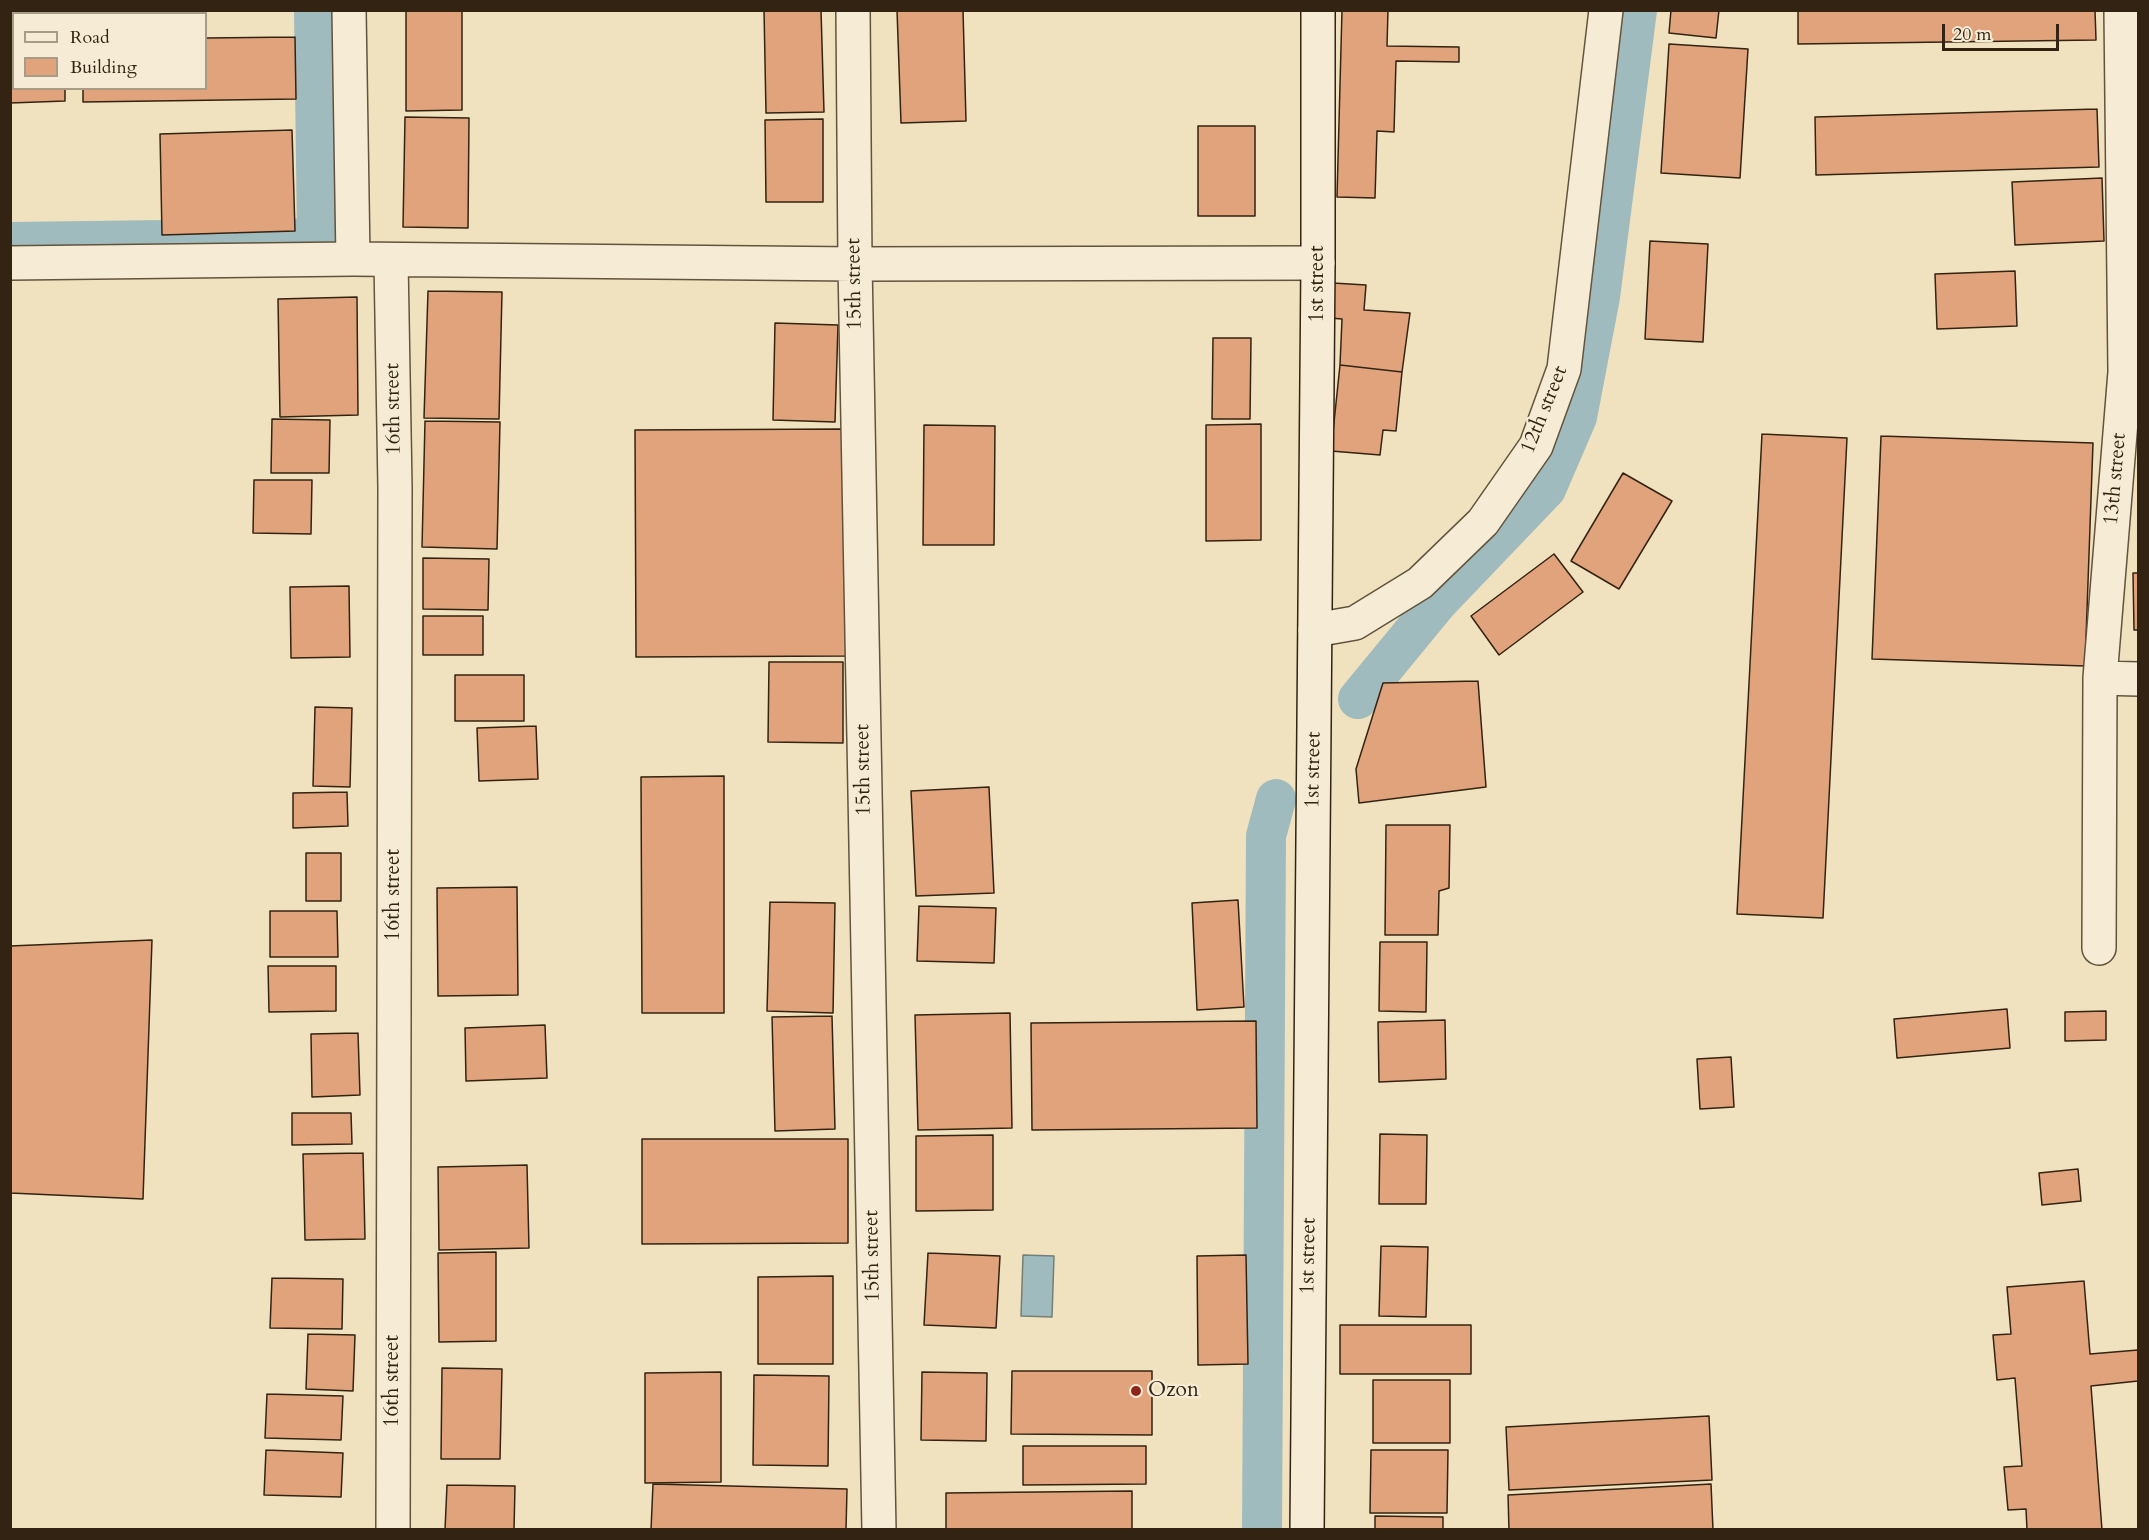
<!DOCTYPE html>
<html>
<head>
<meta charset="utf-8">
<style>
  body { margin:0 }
  #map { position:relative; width:2149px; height:1540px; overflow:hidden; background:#f1e2bf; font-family:Cardo,serif }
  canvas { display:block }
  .frame { position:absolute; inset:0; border:12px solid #322312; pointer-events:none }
  .legend { position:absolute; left:12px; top:12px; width:195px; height:78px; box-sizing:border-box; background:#f6ecd5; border:2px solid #a89c87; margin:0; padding:8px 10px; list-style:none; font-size:18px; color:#322312 }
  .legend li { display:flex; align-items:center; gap:12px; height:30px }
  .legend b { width:30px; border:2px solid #a89c87 }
  .scale { position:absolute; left:1942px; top:24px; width:117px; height:27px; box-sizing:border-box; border:3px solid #322312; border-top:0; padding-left:8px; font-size:18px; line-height:21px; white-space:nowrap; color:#322312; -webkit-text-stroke:4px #f6ecd5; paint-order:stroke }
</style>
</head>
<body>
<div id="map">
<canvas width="2149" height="1540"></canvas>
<div class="frame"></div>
<ul class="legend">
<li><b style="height:8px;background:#f6ecd5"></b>Road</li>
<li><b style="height:16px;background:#e1a37c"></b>Building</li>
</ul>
<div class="scale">20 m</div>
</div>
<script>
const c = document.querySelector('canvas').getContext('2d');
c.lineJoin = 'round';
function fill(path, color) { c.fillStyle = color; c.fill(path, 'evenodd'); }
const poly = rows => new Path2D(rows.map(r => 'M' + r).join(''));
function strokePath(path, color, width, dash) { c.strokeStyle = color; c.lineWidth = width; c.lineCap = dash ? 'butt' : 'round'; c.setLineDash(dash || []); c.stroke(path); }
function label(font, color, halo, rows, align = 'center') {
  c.font = font + ' Cardo,serif'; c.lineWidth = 4.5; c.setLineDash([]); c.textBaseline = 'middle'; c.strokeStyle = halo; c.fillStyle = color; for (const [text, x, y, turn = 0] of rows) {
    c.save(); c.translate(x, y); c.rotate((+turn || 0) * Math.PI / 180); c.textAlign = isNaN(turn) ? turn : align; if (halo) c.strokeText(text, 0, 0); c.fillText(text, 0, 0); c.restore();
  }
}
const water = poly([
  [1023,1255,1054,1256,1052,1317,1021,1316,1023,1255]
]);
fill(water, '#a0bbbd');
strokePath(water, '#747e79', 1.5);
strokePath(poly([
  [10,242,317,238,314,10],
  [1358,699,1437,603,1546,489,1577,417,1600,297,1637,10],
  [1262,1530,1266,836,1276,799]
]), '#a0bbbd', 40);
const building = poly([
  [406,10,462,10,462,110,406,111,406,10],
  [764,10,821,10,824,112,766,113,764,10],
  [897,10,963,10,966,121,901,123,897,10],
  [1342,10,1388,10,1387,46,1459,47,1459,62,1396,61,1394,132,1377,131,1375,198,1337,197,1342,10],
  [1671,10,1719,10,1716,38,1669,33,1671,10],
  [1798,10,2095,10,2096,40,1798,44,1798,10],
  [295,37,296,99,83,102,83,88,206,88,206,38,295,37],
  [10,42,14,42,14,88,65,88,65,101,10,103,10,42],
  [1669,44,1748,49,1740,178,1661,173,1669,44],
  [2097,109,2099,167,1816,175,1815,117,2097,109],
  [405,117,469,118,468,228,403,227,405,117],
  [823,119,823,202,766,202,765,120,823,119],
  [1198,126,1255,126,1255,216,1198,216,1198,126],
  [292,130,295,231,162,235,160,134,292,130],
  [2102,178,2104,241,2015,245,2012,182,2102,178],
  [1650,241,1708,244,1703,342,1645,339,1650,241],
  [2015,271,2017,326,1937,329,1935,274,2015,271],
  [1333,283,1366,285,1364,310,1410,313,1402,372,1340,365,1342,319,1330,318,1333,283],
  [428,291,502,292,499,419,424,418,428,291],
  [357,297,358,415,280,417,278,299,357,297],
  [775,323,838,325,835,422,773,420,775,323],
  [1213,338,1251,338,1250,419,1212,419,1213,338],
  [1340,365,1402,372,1396,431,1383,430,1380,455,1331,451,1340,365],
  [272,419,330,420,329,473,271,473,272,419],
  [425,421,500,422,497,549,422,547,425,421],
  [1261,424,1261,540,1206,541,1206,425,1261,424],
  [924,425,995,426,994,545,923,545,924,425],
  [846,429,846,656,636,657,635,430,846,429],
  [1762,434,1847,438,1823,918,1737,914,1762,434],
  [1881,436,2093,443,2085,666,1872,659,1881,436],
  [1623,473,1672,501,1619,589,1571,561,1623,473],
  [254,480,312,480,311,534,253,533,254,480],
  [1554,554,1583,592,1499,655,1471,616,1554,554],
  [423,558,489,559,488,610,423,609,423,558],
  [2133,573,2138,573,2138,630,2134,630,2133,573],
  [349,586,350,657,291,658,290,587,349,586],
  [423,616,483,616,483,655,423,655,423,616],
  [769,662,843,662,843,743,768,742,769,662],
  [455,675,524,675,524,721,455,721,455,675],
  [1478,681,1486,787,1359,803,1356,769,1383,683,1478,681],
  [315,707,352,708,350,787,313,786,315,707],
  [536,726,538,779,479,781,477,728,536,726],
  [724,776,724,1013,642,1013,641,777,724,776],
  [989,787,994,893,916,896,911,791,989,787],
  [347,792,348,826,293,828,293,793,347,792],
  [1386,825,1450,825,1449,888,1439,891,1438,935,1385,935,1386,825],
  [306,853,341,853,341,901,306,901,306,853],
  [517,887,518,995,438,996,437,888,517,887],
  [1238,900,1244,1007,1197,1010,1192,903,1238,900],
  [770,902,835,903,833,1013,767,1011,770,902],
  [919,906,996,908,994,963,917,961,919,906],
  [270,911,337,911,338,957,270,957,270,911],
  [152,940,143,1199,10,1193,10,946,152,940],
  [1380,942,1427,942,1426,1012,1379,1011,1380,942],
  [268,966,336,966,336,1011,269,1012,268,966],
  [2007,1009,2010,1048,1897,1058,1894,1019,2007,1009],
  [2106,1011,2106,1040,2065,1041,2065,1012,2106,1011],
  [1010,1013,1012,1128,918,1130,915,1015,1010,1013],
  [832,1016,835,1129,775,1131,772,1017,832,1016],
  [1445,1020,1446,1079,1379,1082,1378,1022,1445,1020],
  [1256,1021,1257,1128,1032,1130,1031,1023,1256,1021],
  [545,1025,547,1078,466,1081,465,1028,545,1025],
  [358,1033,360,1095,312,1097,311,1034,358,1033],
  [1731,1057,1734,1107,1700,1109,1697,1059,1731,1057],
  [292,1113,351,1113,352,1144,292,1145,292,1113],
  [1380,1134,1427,1135,1426,1204,1379,1204,1380,1134],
  [993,1135,993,1210,916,1211,916,1136,993,1135],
  [642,1139,848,1139,848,1243,642,1244,642,1139],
  [363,1153,365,1239,305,1240,303,1154,363,1153],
  [527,1165,529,1248,439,1250,438,1167,527,1165],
  [2078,1169,2081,1201,2042,1205,2039,1173,2078,1169],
  [1381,1246,1428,1247,1426,1317,1379,1316,1381,1246],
  [496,1252,496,1341,439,1342,438,1253,496,1252],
  [928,1253,1000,1256,996,1328,924,1325,928,1253],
  [1246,1255,1248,1364,1198,1365,1197,1256,1246,1255],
  [833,1276,833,1364,758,1364,758,1277,833,1276],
  [272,1278,343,1279,342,1329,270,1328,272,1278],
  [2084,1281,2090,1354,2138,1350,2138,1381,2091,1386,2102,1530,2027,1530,2026,1509,2008,1510,2004,1467,2022,1466,2015,1378,1997,1380,1993,1335,2011,1334,2007,1287,2084,1281],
  [1340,1325,1471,1325,1471,1374,1340,1374,1340,1325],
  [308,1334,355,1335,353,1391,306,1389,308,1334],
  [442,1368,502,1369,500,1459,441,1459,442,1368],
  [1012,1371,1152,1371,1152,1435,1011,1434,1012,1371],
  [721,1372,721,1482,645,1483,645,1373,721,1372],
  [922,1372,987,1373,986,1441,921,1440,922,1372],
  [754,1375,829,1376,828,1466,753,1465,754,1375],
  [1373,1380,1450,1380,1450,1443,1373,1443,1373,1380],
  [267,1394,343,1396,341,1440,265,1438,267,1394],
  [1709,1416,1712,1480,1509,1490,1506,1427,1709,1416],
  [1023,1446,1146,1446,1146,1484,1023,1485,1023,1446],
  [266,1450,343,1453,341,1497,264,1495,266,1450],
  [1371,1450,1448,1450,1447,1513,1370,1513,1371,1450],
  [653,1484,847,1489,846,1530,651,1530,653,1484],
  [1711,1484,1713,1530,1509,1530,1508,1495,1711,1484],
  [447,1485,515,1486,514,1530,445,1530,447,1485],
  [1132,1491,1132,1530,946,1530,946,1493,1132,1491],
  [1375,1516,1443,1517,1443,1530,1375,1530,1375,1516]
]);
fill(building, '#e1a37c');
strokePath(building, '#322312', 1.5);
const minor = poly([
  [349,10,353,259],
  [853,10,855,264,879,1530],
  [391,260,395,488,393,1530],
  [10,263,353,259,855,264,1318,263],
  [1315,630,1355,623,1420,583,1483,522,1536,446,1564,369,1606,10],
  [2100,678,2138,679],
  [2099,948,2100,678,2125,372,2121,10]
]);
const secondary = poly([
  [1307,1530,1318,263,1318,10]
]);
strokePath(minor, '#62533d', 36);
strokePath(secondary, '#322312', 36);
strokePath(minor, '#f6ecd5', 33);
strokePath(secondary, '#f6ecd5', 33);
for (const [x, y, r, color] of [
  [1136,1391,6,"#8f2418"]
]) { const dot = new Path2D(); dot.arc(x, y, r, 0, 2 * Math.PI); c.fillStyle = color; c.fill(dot); strokePath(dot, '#f6ecd5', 2); }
label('21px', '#322312', '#f6ecd5', [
  ["15th street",855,284,-91],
  ["1st street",1318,284,-90],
  ["16th street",394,409,-91],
  ["12th street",1545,410,-68],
  ["13th street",2116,479,-85],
  ["15th street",864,770,-91],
  ["1st street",1314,770,-89],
  ["16th street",394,895,-90],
  ["15th street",873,1256,-91],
  ["1st street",1309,1256,-89],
  ["16th street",393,1381,-90]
]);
label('21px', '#322312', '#f6ecd5', [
  ["Ozon",1148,1391]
], 'left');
</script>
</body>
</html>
